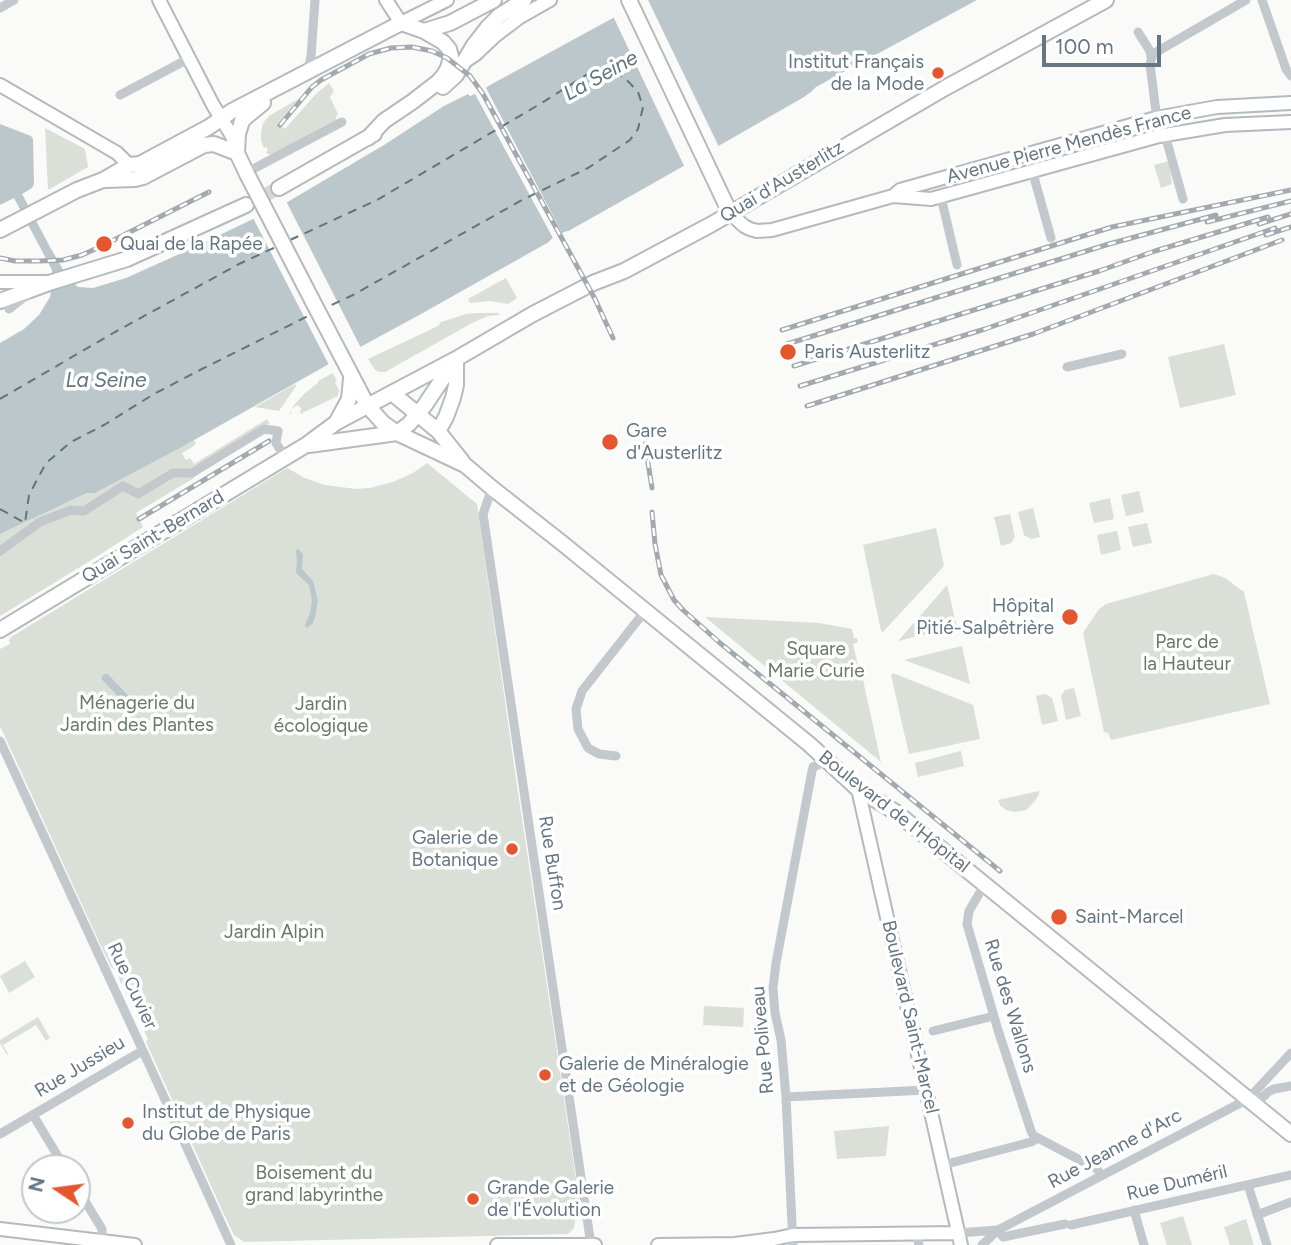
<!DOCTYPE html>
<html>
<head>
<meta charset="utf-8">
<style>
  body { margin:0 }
  #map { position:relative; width:1291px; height:1245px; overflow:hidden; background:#fafaf8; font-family:Figtree,sans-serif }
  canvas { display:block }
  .north { position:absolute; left:21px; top:1154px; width:70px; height:70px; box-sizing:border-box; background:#fff; border:2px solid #c1c8cd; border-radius:50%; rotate:283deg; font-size:19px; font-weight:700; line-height:28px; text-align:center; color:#657683 }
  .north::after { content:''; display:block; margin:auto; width:24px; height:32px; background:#e4572e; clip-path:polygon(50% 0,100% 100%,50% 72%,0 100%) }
  .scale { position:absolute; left:1042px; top:35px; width:119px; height:32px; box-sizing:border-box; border:4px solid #657683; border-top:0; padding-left:9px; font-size:21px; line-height:24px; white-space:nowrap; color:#657683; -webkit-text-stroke:5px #fff; paint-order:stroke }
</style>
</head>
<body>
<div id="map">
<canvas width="1291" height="1245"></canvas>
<div class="north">N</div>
<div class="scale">100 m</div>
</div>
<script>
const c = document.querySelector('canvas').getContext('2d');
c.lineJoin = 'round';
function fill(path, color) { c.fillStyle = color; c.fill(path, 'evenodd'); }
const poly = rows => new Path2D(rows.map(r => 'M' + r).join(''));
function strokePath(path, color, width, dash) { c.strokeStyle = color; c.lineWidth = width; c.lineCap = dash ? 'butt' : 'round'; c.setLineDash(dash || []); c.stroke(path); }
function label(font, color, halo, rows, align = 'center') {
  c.font = font + ' Figtree,sans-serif'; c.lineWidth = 7; c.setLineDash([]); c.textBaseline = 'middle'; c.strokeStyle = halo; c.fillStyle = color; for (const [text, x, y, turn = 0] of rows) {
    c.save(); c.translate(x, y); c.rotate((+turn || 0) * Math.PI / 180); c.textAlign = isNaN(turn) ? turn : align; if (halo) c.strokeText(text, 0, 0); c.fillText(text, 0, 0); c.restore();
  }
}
fill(poly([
  [329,83,334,91,330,97,338,114,336,117,337,121,272,155,266,153,266,152,268,150,266,147,264,148,261,141,261,132,263,123,269,116,298,99,278,123,285,129,316,94],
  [45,128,85,149,88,167,48,190],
  [1169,161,1172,184,1161,188,1154,165],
  [506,278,517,298,508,304,490,301,470,303,468,299],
  [478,313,499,313,499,315,488,316,472,323,385,372,380,372,375,370,368,359,438,326,441,322,466,314],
  [1224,344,1236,395,1180,408,1168,357],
  [333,373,337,381,335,382,339,390,338,396,300,414,301,408,297,405,292,409,291,414,289,415,294,405,305,393,318,383,318,381],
  [295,384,296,386,279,411,255,407],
  [267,419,270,424,264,425,192,468,190,468,194,478,136,513,143,527,93,559,0,616,0,534,87,493,95,493,194,440,196,443,194,446,182,453,186,460,190,458,194,464],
  [427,463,477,504,516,779,579,1199,574,1228,568,1234,244,1242,234,1235,222,1210,146,1042,148,1039,115,970,111,967,101,946,0,726,0,649,10,644,9,640,11,637,287,468,305,478,325,485,356,489,370,488,393,482,413,473],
  [1139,491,1144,512,1126,516,1121,495],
  [1110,498,1114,519,1094,523,1089,503],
  [1033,508,1040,537,1031,539,1024,535,1018,512],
  [1010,514,1015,537,1011,543,1001,546,994,517],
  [1147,523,1152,543,1133,547,1128,527],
  [936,528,944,566,883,632,881,631,863,545],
  [1117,531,1121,550,1101,555,1097,535],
  [1214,574,1225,578,1244,592,1270,704,1111,740,1108,733,1104,732,1083,633,1099,609,1106,604],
  [947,585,957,627,898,641],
  [705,617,819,623,852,629,854,638,857,638,858,642,853,644,860,674,865,673,866,678,863,680,881,762],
  [962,646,970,684,904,660],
  [893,673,973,705,980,739,909,754,891,675],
  [1074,688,1081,716,1066,720,1061,696,1065,690],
  [1045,694,1052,698,1058,721,1042,725,1036,696],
  [961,751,964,766,918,777,915,763],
  [1039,791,1039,794,1035,801,1026,810,1015,812,1006,810,1000,805,998,800],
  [25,961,35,977,9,993,0,976],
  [704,1006,744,1008,743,1027,703,1025],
  [38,1017,50,1038,46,1041,36,1025,3,1045,8,1054,7,1055,0,1043,0,1040],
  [889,1126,886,1156,837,1159,834,1131],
  [1183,1216,1192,1245,1167,1245,1160,1223],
  [1246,1219,1254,1245,1230,1245,1224,1227]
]), '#dadfd7');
fill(poly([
  [641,0,977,0,816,87,811,92,804,97,659,180,421,314,329,364,180,448,95,493,87,493,0,534,0,343,24,329,39,315,50,297,52,285,52,270,14,198,0,205,0,124,31,136,33,139,34,184,32,188,22,194,50,247,68,278,78,287,93,288,126,278,195,247,284,204,384,145,444,106,468,94,470,96,613,18],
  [298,549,303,554,302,569,313,581,318,601,315,617,313,623,307,628,305,625,310,613,312,600,309,585,296,573,297,561,296,550]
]), '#bbc7cb');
fill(poly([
  [634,0,648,0,720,149,685,168,612,14],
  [488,81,490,84,486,88,562,233,567,231,571,233,550,245,549,241,553,238,475,94,470,96,467,91,471,92],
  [285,199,362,350,330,367,252,216]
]), '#fafaf8');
strokePath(poly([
  [106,678,125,698]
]), '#bbc7cb', 8);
strokePath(poly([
  [290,240,377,200,540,104,586,75,608,70,624,77,638,92,643,107,638,129,630,140,588,168,522,200,353,295,323,309],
  [0,399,115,332,239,264,278,246],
  [0,509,25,523,29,495,46,463,71,442,104,425,154,394,200,370,312,314]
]), '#60757c', 2, [9, 7]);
strokePath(poly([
  [246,205,279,188]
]), '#d5d9db', 14, [14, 7]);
const secondary = poly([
  [159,0,213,105,232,136,236,149],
  [386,0,401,23,447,0],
  [467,60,476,54,495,36,520,17,550,0],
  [0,85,117,153,129,165],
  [893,196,931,199,1159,136,1225,125,1291,122],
  [730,213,744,226,750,229,757,231,772,230,893,196,900,190,1156,118,1217,107,1291,103],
  [0,282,45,282],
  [858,789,961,1245],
  [0,1229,135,1245],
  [497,1245,595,1245],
  [658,1245,735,1244,774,1239,793,1235,958,1233]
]);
const primary = poly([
  [629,0,730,213],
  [424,31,450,23,494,0],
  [443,87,456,75,474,45,488,27,499,16,524,0],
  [237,153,238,134,242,121,247,116,263,103],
  [105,180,135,179,143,177,204,145,214,144,237,153,247,174],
  [279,188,374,134],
  [0,230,77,190,103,180,129,165,140,164,209,127,232,111,401,23,424,31,443,42,449,49,451,57,448,68,444,75,438,82,412,102,384,121,368,138],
  [312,300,367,405,383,423,397,433,465,465,492,488,562,543,809,744,858,789,897,813,1291,1134],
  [0,301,52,282,127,259,246,205],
  [392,393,438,431,462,461],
  [337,421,349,399,351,379],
  [438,431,446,417,453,398,456,385,456,360],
  [397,433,409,424,425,405,455,360],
  [309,445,397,433],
  [0,630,306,445,337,422,456,359,533,314,593,283,624,271,712,224,945,88,1106,0]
]);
strokePath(secondary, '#b3babf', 16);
strokePath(primary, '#b5babe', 18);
strokePath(poly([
  [1262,0,1286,69,1291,76],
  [0,8,14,0],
  [1138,32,1150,51,1151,57],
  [307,72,311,57,315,0],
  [120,95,190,58],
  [1165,135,1183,199],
  [1159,136,1150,64,1153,54,1246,0],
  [255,168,342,122],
  [1032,170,1051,238],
  [941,197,957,265],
  [9,309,27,295],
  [1067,367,1122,354],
  [492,488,483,514,591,1245],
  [0,551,40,522,71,510,84,511,123,486,138,494,173,473,192,473,264,429,278,431,276,443,285,457],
  [0,741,138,1040,231,1245],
  [616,756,599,754,588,748,578,729,576,709,582,691,645,611],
  [985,884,969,911,967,924,998,1030,1031,1131,1033,1135,1038,1138],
  [933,1031,994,1016],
  [786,1097,926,1090],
  [1248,1099,1263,1097,1268,1092,1274,1089,1291,1086],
  [33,1115,65,1168],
  [0,1134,142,1051],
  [943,1165,1031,1142,1038,1138,1097,1169,1101,1175],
  [1248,1185,1267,1245],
  [77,1188,102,1229,102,1241],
  [1134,1210,1144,1245],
  [1257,1215,1291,1202],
  [1071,1225,1291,1175],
  [998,1230,1003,1237,1065,1224],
  [958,1233,998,1230],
  [916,1234,919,1245],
  [793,1245,786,1097,781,1040,775,1013,773,988,776,963,812,771,813,767,827,761],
  [982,1245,998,1230,1248,1099,1291,1053]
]), '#c3c8cc', 9);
strokePath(secondary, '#fff', 12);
strokePath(primary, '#fff', 14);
const rail = poly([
  [280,125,312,87,321,80,369,54,391,48,412,47,432,51,447,58,470,76,483,94,595,299,613,338],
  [1207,222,1291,201],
  [1259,224,1291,214],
  [1266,235,1291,227],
  [0,258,15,261,39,261,63,260,82,255,104,245,209,192],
  [782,330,1112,227,1291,190],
  [787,344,1109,244,1216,215],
  [794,366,1099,271,1155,251,1268,217],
  [800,386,985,329,1275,228],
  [807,406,1033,334,1282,240],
  [645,444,652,488],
  [652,512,655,544,661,575,674,600,683,610,720,643,1000,871],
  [139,519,269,441]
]);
strokePath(rail, '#a2aab0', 5);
strokePath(rail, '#fff', 2.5, [8]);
const primaryBridge = poly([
  [247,174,312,300]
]);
strokePath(primaryBridge, '#b5babe', 18, []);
strokePath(primaryBridge, '#fff', 14);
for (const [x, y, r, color] of [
  [938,73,7,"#e4572e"],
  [104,244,9,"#e4572e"],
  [788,352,9,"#e4572e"],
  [610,442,9,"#e4572e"],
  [1070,617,9,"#e4572e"],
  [512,849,7,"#e4572e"],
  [1059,917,9,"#e4572e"],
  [545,1075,7,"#e4572e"],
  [128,1123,7,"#e4572e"],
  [473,1199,7,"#e4572e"]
]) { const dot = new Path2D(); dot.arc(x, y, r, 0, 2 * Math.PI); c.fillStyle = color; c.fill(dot); strokePath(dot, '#fff', 2.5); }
label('19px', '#657683', '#fff', [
  ["Institut Français",924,62,"right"],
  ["de la Mode",924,84,"right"],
  ["Quai de la Rapée",120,244],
  ["Paris Austerlitz",804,352],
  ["Gare",626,431],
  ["d'Austerlitz",626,453],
  ["Hôpital",1054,606,"right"],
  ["Pitié-Salpêtrière",1054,628,"right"],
  ["Galerie de",498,838,"right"],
  ["Botanique",498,860,"right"],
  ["Saint-Marcel",1075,917],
  ["Galerie de Minéralogie",559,1064],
  ["et de Géologie",559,1086],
  ["Institut de Physique",142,1112],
  ["du Globe de Paris",142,1134],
  ["Grande Galerie",487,1188],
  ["de l'Évolution",487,1210]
], 'left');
label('19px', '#657683', '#fff', [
  ["Avenue Pierre Mendès France",1069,145,-15],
  ["Quai d'Austerlitz",782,182,-31],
  ["Quai Saint-Bernard",153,537,-31],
  ["Boulevard de l'Hôpital",894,812,38],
  ["Rue Buffon",552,863,81],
  ["Rue Cuvier",132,986,65],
  ["Rue des Wallons",1010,1006,73],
  ["Boulevard Saint-Marcel",910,1017,77],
  ["Rue Poliveau",763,1040,-95],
  ["Rue Jussieu",80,1067,-31],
  ["Rue Jeanne d'Arc",1115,1149,-28],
  ["Rue Duméril",1177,1183,-13]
]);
label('19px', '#687a64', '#fff', [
  ["Parc de",1187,642],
  ["la Hauteur",1187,664],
  ["Square",816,649],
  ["Marie Curie",816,671],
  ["Ménagerie du",137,703],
  ["Jardin des Plantes",137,725],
  ["Jardin",321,704],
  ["écologique",321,726],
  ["Jardin Alpin",274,932],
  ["Boisement du",314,1173],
  ["grand labyrinthe",314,1195]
]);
label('italic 21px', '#60757c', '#fff', [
  ["La Seine",601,76,-29],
  ["La Seine",106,381]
]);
</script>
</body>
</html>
